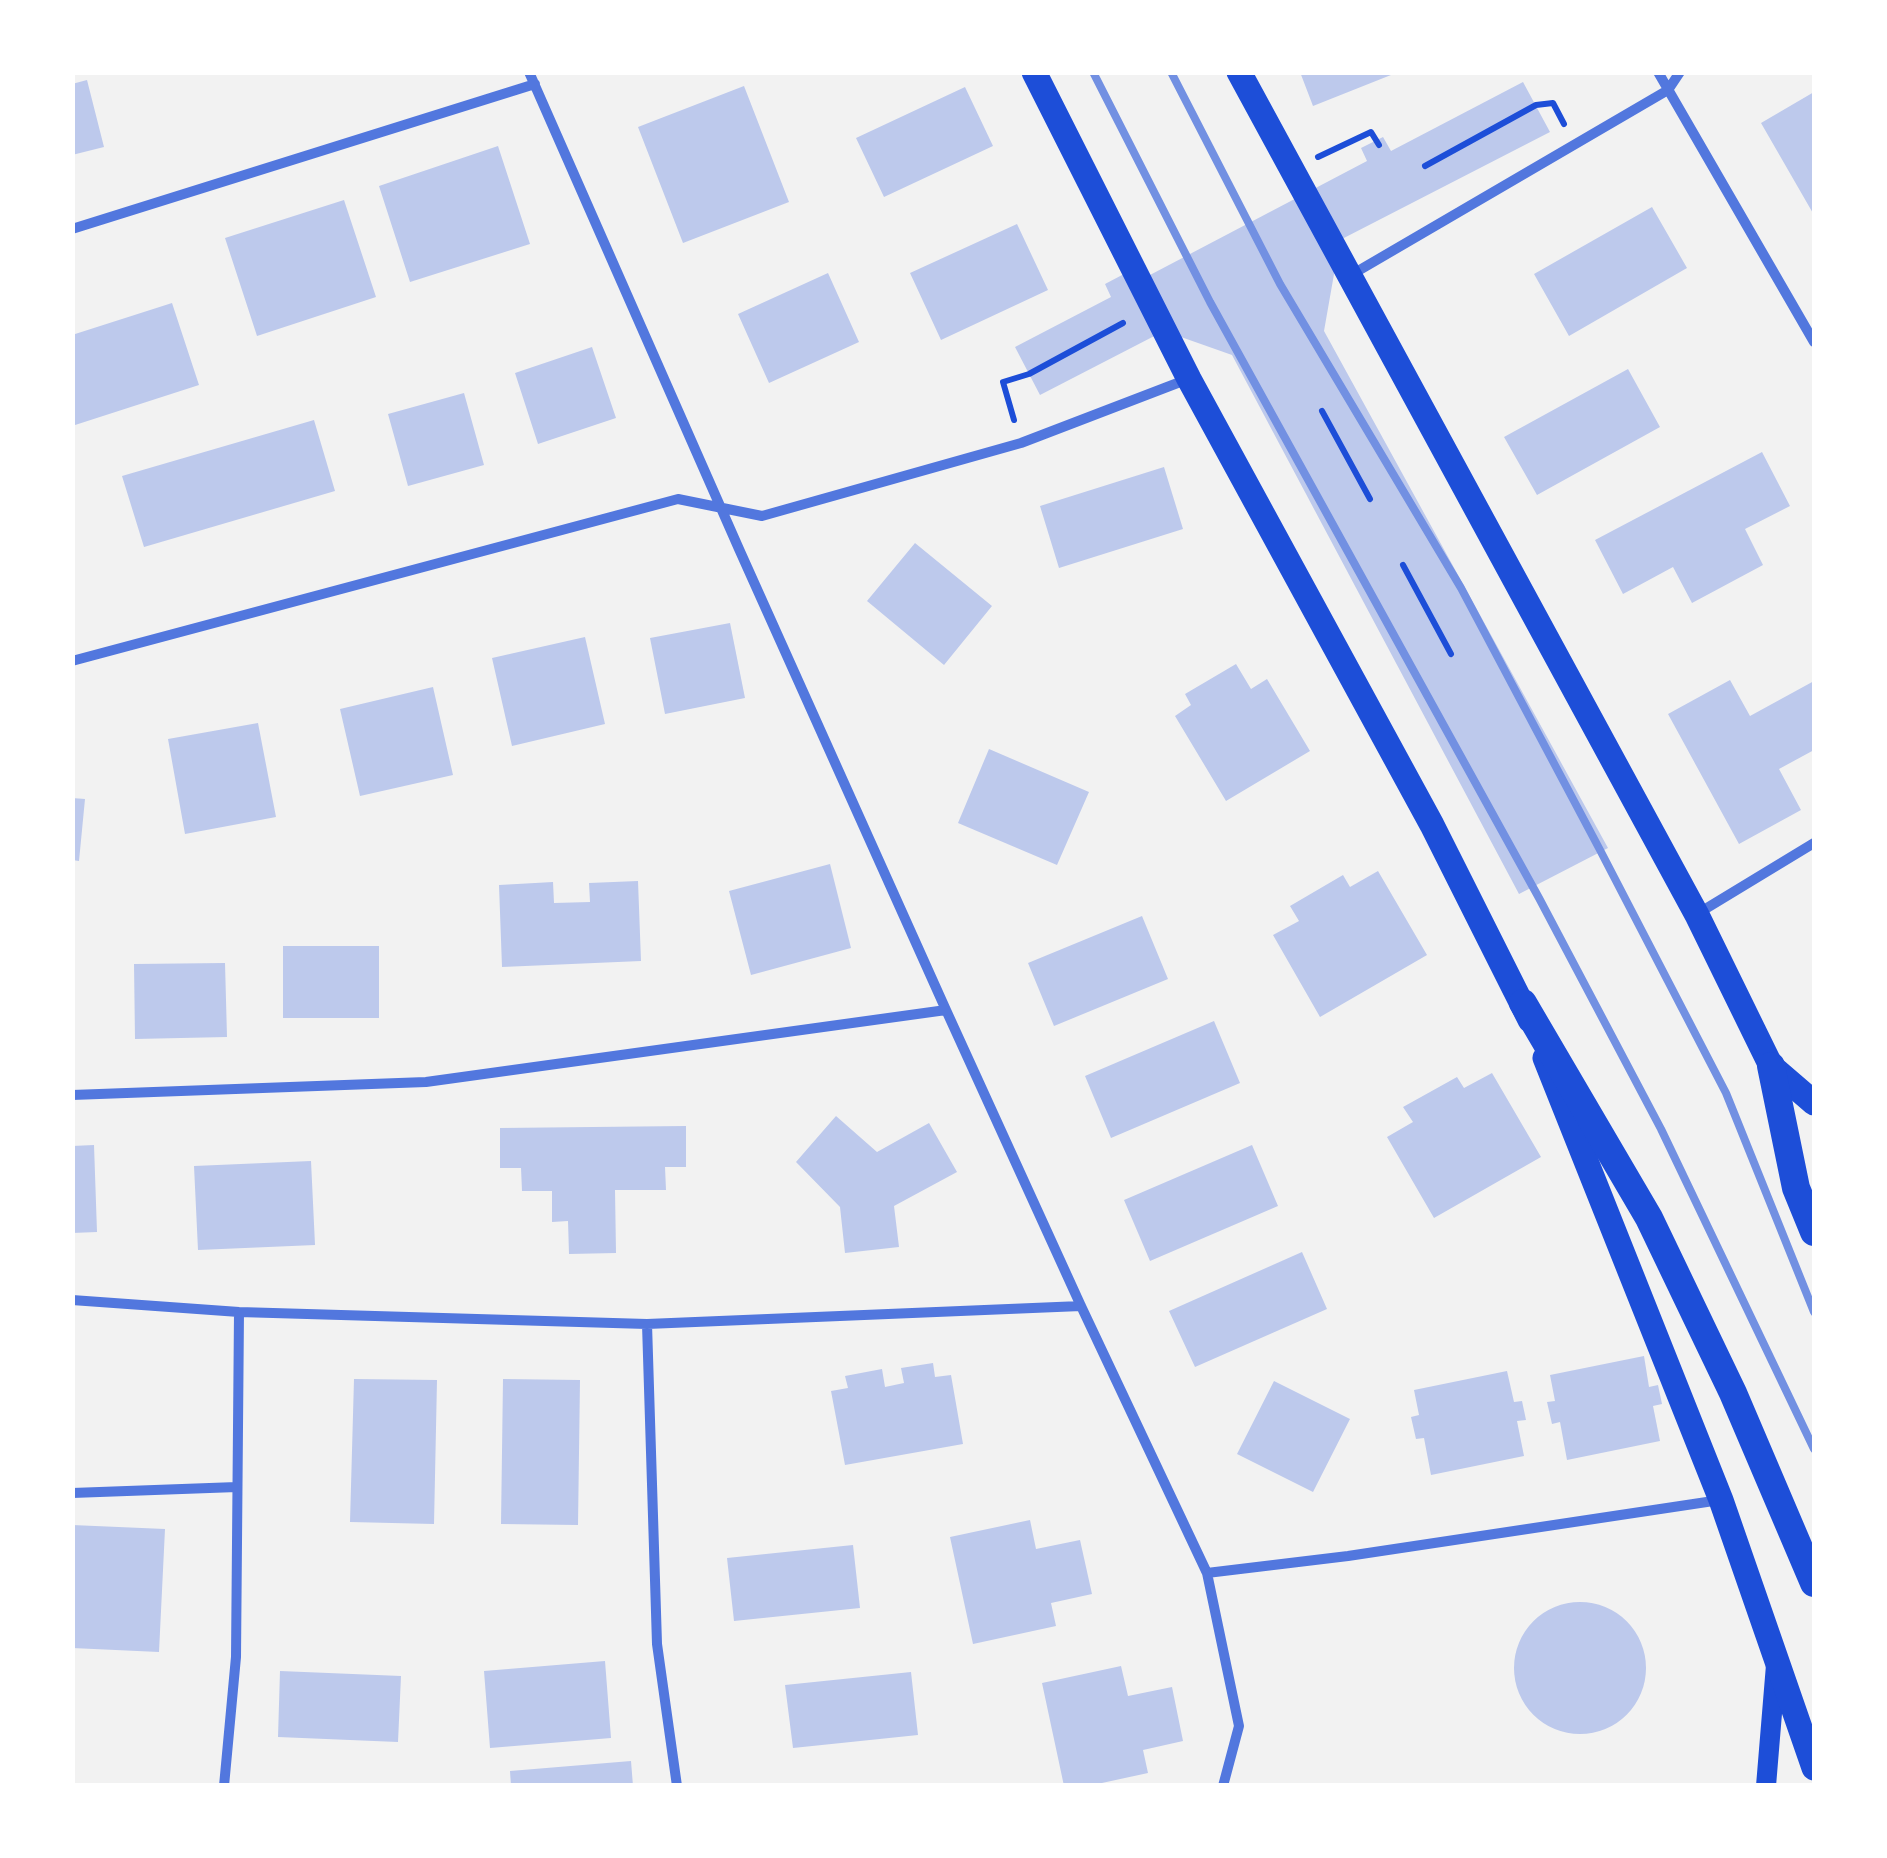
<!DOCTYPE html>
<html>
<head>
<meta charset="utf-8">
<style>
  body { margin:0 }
  #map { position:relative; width:1887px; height:1858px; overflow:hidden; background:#f2f2f2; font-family:Lato,sans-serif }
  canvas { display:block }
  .frame { position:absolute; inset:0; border:75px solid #fff; pointer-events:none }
</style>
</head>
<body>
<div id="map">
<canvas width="1887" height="1858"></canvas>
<div class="frame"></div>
</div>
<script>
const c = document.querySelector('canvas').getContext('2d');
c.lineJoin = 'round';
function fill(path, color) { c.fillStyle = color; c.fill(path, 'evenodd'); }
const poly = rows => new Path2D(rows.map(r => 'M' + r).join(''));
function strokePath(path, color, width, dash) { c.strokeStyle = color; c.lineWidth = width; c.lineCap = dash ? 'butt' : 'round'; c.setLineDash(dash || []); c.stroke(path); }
fill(poly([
  [1300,72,1396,72,1396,73,1313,106],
  [87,80,104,147,72,155,72,84],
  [1523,82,1550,132,1340,240,1324,331,1608,848,1519,894,1232,355,1164,331,1040,395,1015,347,1111,297,1105,284,1124,274,1129,286,1367,161,1361,148,1383,137,1391,151],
  [744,86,789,202,683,243,638,127],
  [965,87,993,146,884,197,856,138],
  [1814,92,1814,215,1761,123],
  [498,146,530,244,410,282,379,186],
  [344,200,376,297,257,336,225,238],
  [1652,207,1687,268,1569,336,1534,274],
  [1017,224,1048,290,941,340,910,273],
  [828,273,859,342,769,383,738,314],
  [172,303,199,385,72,426,72,335],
  [592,347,616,418,538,444,515,373],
  [1628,369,1660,427,1537,495,1504,437],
  [464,393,484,465,408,486,388,414],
  [314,420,335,491,144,547,122,476],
  [1762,452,1790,506,1745,529,1763,565,1692,603,1673,567,1623,594,1595,540],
  [1164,467,1183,529,1059,568,1040,506],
  [915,543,992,606,944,665,867,601],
  [730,623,745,698,665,714,650,638],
  [585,637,605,724,512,746,492,658],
  [1236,664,1251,689,1267,679,1310,751,1226,801,1175,716,1191,705,1185,694],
  [1730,680,1750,716,1814,681,1814,750,1779,769,1801,810,1739,844,1668,714],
  [433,687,453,775,360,796,340,709],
  [258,723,276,817,185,834,168,739],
  [989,749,1089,792,1057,865,958,823],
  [72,798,85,799,79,861,72,860],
  [830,864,851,948,751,975,729,891],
  [1378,871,1427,955,1320,1017,1273,935,1299,921,1290,906,1343,875,1350,887],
  [638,881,641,961,502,967,499,885,553,882,554,903,590,902,589,883],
  [1142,916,1168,979,1054,1026,1028,963],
  [283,946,379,946,379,1018,283,1018],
  [225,963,227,1037,135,1039,134,964],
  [1214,1021,1240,1083,1111,1138,1085,1076],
  [1492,1073,1541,1157,1434,1218,1387,1137,1413,1122,1403,1107,1457,1077,1464,1088],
  [836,1116,877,1152,929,1123,957,1172,894,1206,899,1247,845,1253,840,1207,796,1162],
  [686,1126,686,1167,665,1167,666,1190,615,1190,616,1253,569,1254,568,1221,552,1222,552,1191,522,1191,521,1168,500,1168,500,1128],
  [94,1145,97,1232,72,1233,72,1146],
  [1252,1145,1278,1206,1150,1261,1124,1200],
  [311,1161,315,1245,198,1250,194,1166],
  [1302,1252,1327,1309,1195,1367,1169,1311],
  [1644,1356,1649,1387,1658,1385,1662,1404,1653,1406,1660,1441,1567,1460,1560,1422,1552,1424,1547,1402,1555,1401,1550,1375],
  [933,1363,935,1377,951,1375,963,1444,845,1465,831,1391,848,1388,845,1376,882,1369,885,1387,904,1383,901,1368],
  [1507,1371,1514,1402,1522,1401,1526,1420,1517,1421,1524,1456,1431,1475,1424,1438,1416,1439,1411,1417,1419,1415,1414,1390],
  [354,1379,437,1380,434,1524,350,1522],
  [503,1379,580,1380,578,1525,501,1524],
  [1274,1381,1350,1419,1313,1492,1237,1454],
  [1030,1520,1036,1549,1080,1540,1092,1594,1051,1603,1056,1626,973,1644,950,1537],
  [72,1525,165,1529,159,1652,72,1648],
  [853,1545,860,1608,734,1621,727,1558],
  '1514 1668a66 66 0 1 1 132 0a66 66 0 1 1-132 0Z',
  [605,1661,611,1738,490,1748,484,1671],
  [1121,1666,1128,1696,1172,1687,1183,1741,1143,1750,1148,1773,1088,1786,1064,1786,1042,1683],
  [280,1671,401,1676,398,1742,278,1737],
  [911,1672,918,1735,793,1748,785,1685],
  [631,1761,633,1786,511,1786,510,1771]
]), '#bdc9ec');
strokePath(poly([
  [1318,157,1371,132,1379,145],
  [1425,166,1536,105,1553,103,1564,124],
  [1322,411,1370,499],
  [1014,420,1003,382,1029,374,1123,323],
  [1403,565,1451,654]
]), '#1d4ed8', 6);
strokePath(poly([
  [529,72,739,549,946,1010,1081,1306,1207,1573,1239,1726,1223,1786],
  [1658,72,1814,342],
  [72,229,535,84],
  [1351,275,1668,90,1680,72],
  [72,661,678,499,762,516,1021,443,1188,379],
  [1697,914,1814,843],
  [72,1095,426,1082,946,1010],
  [72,1300,239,1312,647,1324,1081,1306],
  [647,1324,657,1644,677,1786],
  [72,1493,237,1487],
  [1207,1573,1348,1556,1720,1500],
  [224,1786,236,1657,239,1312]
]), '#5277de', 10);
strokePath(poly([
  [1766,1786,1776,1665]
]), '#1d4ed8', 20);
strokePath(poly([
  [1034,72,1189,379,1432,825,1530,1020],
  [1239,72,1697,915,1771,1066,1814,1103],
  [1545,1058,1721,1500,1814,1768]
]), '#1d4ed8', 25);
strokePath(poly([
  [1523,1003,1649,1218,1733,1393,1814,1583],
  [1771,1066,1796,1188,1814,1232]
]), '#1d4ed8', 28);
strokePath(poly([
  [1093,72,1210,302,1539,898,1661,1129,1814,1449],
  [1171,72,1280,284,1461,588,1600,850,1726,1093,1814,1312]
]), '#7290e2', 8);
</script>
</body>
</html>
